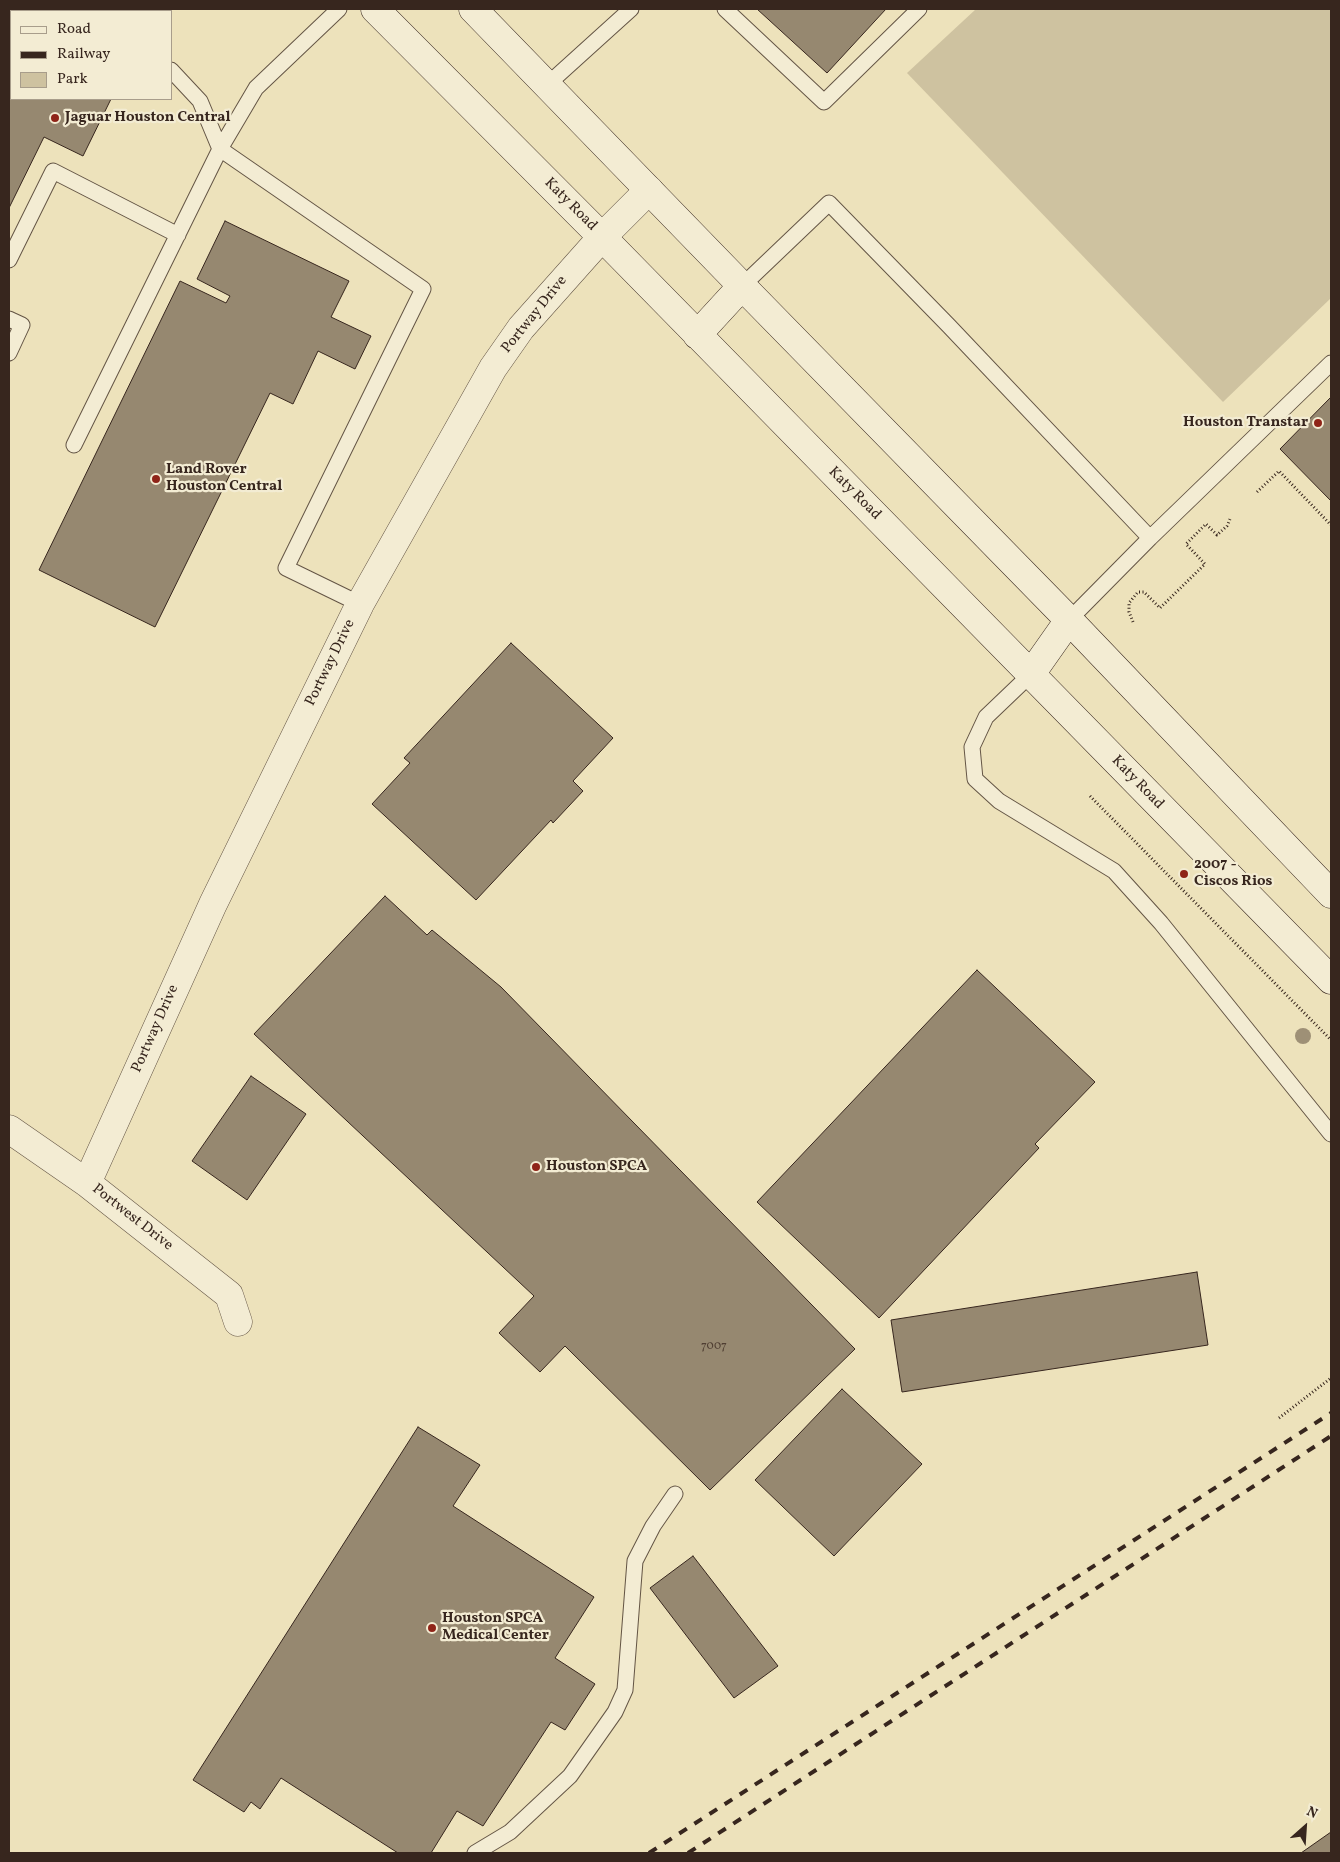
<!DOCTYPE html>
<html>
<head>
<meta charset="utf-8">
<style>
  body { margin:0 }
  #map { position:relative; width:1340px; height:1862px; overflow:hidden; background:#ede2bb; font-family:Vollkorn,serif }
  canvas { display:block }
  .frame { position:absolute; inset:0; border:10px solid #37261e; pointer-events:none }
  .legend { position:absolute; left:10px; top:10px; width:162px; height:90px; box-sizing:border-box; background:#f3ecd3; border:1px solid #a89d8b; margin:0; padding:6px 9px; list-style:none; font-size:15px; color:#37261e }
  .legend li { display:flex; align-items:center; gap:10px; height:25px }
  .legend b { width:25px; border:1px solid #a89d8b }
  .north { position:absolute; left:1280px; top:1802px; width:50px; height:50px; -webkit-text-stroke:4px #f3ecd3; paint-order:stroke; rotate:26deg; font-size:14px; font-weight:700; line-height:20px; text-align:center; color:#37261e }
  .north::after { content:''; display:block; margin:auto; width:18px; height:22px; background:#37261e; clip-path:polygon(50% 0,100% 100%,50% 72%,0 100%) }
</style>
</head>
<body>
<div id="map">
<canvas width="1340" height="1862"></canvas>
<div class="frame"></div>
<ul class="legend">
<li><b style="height:6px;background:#f3ecd3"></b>Road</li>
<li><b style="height:6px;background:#37261e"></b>Railway</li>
<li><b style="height:14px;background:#cec2a0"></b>Park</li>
</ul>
<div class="north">N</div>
</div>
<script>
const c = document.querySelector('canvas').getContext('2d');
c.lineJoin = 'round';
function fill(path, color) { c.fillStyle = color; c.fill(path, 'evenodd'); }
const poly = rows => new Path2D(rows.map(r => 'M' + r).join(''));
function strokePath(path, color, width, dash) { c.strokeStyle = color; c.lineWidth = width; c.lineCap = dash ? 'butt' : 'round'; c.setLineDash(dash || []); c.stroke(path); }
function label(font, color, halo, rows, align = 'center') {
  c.font = font + ' Vollkorn,serif'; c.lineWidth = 4.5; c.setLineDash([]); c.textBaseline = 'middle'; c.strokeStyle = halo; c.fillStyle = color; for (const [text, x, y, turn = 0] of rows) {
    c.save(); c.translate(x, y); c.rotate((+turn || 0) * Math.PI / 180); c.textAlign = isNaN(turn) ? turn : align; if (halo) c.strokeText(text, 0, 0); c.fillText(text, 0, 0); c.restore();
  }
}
fill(poly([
  [976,9,1331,9,1331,298,1223,402,907,73]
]), '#cec2a0');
const building = poly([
  [9,9,67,9,70,11,11,11,11,99,111,99,83,156,44,137,9,208,9,9],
  [757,9,886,9,827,73,757,9],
  [225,221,349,281,331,317,371,336,355,369,318,351,293,404,270,393,155,627,39,570,180,281,226,303,230,296,197,279,225,221],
  [1331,397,1331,501,1280,449,1331,397],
  [511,643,613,738,573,781,583,791,553,823,551,820,476,900,372,804,410,763,404,758,511,643],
  [385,896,427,935,432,930,501,987,855,1349,710,1490,565,1346,540,1372,499,1333,534,1296,254,1034,385,896],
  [977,970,1095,1082,1035,1144,1039,1148,879,1318,757,1202,977,970],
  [251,1076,306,1114,247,1200,192,1161,251,1076],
  [1197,1272,1208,1345,902,1392,891,1320,1197,1272],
  [842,1389,922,1464,834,1556,755,1480,842,1389],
  [418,1427,480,1465,453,1506,594,1597,555,1658,595,1684,565,1730,551,1722,483,1826,457,1811,431,1853,398,1853,281,1778,260,1809,251,1802,244,1812,193,1780,418,1427],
  [693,1556,778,1666,734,1698,650,1588,693,1556],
  [1331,1832,1331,1853,1301,1853,1331,1832]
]);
fill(building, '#968870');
strokePath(building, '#37261e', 1);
const lane = poly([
  [114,9,116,11],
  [725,9,824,102,919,9],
  [171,70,200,101,220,149,423,289,286,568,360,604],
  [547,85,631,9],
  [9,260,53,171,178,235],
  [742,286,829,203,949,326,1150,538],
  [9,319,22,325,9,353],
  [74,445,220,149,256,88,339,9],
  [1069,620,1150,538,1331,363],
  [1031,674,986,717,972,747,975,779,999,801,1114,871,1161,923,1331,1134],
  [475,1853,510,1832,570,1776,615,1712,625,1690,635,1561,653,1526,675,1494]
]);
const street = poly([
  [9,1129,87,1183,229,1295,238,1322],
  [87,1183,213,904,360,604,493,368,521,328,602,237,649,190]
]);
const secondary = poly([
  [375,9,602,237,1331,980],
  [473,9,742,286,1069,620,1331,894],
  [697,335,742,286],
  [1031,674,1069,620]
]);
strokePath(lane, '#645545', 17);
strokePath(street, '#645545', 29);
strokePath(secondary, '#37261e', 29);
strokePath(poly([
  [1257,492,1279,471,1331,525],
  [1133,622,1129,612,1129,603,1138,592,1144,592,1160,608,1205,564,1186,544,1206,524,1217,535,1227,526,1230,519],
  [1090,796,1331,1040],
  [1279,1418,1331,1378]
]), '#37261e', 3, [1, 2.5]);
strokePath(lane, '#f3ecd3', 15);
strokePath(street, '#f3ecd3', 28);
strokePath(secondary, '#f3ecd3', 28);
strokePath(poly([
  [649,1853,1331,1413],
  [688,1853,1331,1436]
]), '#37261e', 4, [9, 9]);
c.fillStyle = '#9e9076';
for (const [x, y] of [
  [1303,1036]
]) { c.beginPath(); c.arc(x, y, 8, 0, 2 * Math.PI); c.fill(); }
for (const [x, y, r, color] of [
  [55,118,5,"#8f2418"],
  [1318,423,5,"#8f2418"],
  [156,479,5,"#8f2418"],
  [1184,874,5,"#8f2418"],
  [536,1167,5,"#8f2418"],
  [432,1628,5,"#8f2418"]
]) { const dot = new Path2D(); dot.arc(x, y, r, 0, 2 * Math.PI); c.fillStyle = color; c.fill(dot); strokePath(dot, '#f3ecd3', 2); }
label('12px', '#4f3e32', null, [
  ["7007",714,1347]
]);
label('bold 15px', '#37261e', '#f3ecd3', [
  ["Jaguar Houston Central",65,118],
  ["Houston Transtar",1308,423,"right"],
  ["Land Rover",166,470],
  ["Houston Central",166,487],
  ["2007 -",1194,865],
  ["Ciscos Rios",1194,882],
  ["Houston SPCA",546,1167],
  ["Houston SPCA",442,1619],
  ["Medical Center",442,1636]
], 'left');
label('15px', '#37261e', '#f3ecd3', [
  ["Katy Road",570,205,45],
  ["Portway Drive",535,315,-51],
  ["Katy Road",854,494,45],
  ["Portway Drive",331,663,-64],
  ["Katy Road",1137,783,46],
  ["Portway Drive",156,1029,-66],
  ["Portwest Drive",132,1218,38]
]);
</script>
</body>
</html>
